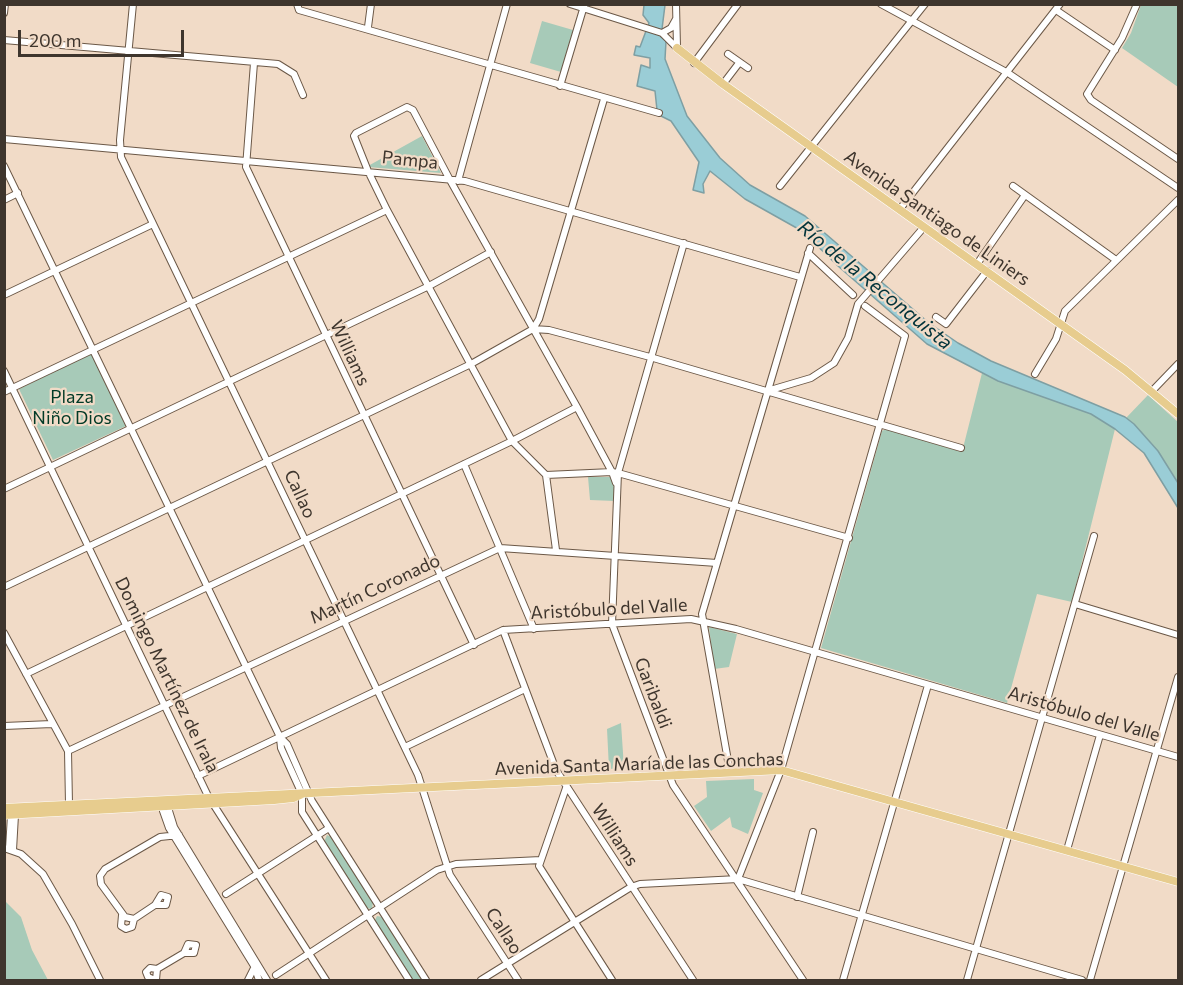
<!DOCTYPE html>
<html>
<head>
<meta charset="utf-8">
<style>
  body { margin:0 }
  #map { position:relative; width:1183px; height:985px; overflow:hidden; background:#f1dbc7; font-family:Commissioner,sans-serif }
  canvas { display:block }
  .frame { position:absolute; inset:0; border:6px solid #3e352d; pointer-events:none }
  .scale { position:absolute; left:18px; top:30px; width:166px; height:27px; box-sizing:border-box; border:3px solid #3e352d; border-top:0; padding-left:8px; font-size:18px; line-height:21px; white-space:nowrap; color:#3e352d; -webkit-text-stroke:4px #f1dbc7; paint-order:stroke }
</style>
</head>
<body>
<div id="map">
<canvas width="1183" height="985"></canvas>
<div class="frame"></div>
<div class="scale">200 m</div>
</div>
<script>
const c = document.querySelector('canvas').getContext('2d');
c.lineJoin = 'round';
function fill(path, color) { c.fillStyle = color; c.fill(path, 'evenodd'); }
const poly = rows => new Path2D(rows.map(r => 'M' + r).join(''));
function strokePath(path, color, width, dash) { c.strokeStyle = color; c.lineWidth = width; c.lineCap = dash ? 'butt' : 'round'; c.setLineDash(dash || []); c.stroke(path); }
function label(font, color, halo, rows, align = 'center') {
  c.font = font + ' Commissioner,sans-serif'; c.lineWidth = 4.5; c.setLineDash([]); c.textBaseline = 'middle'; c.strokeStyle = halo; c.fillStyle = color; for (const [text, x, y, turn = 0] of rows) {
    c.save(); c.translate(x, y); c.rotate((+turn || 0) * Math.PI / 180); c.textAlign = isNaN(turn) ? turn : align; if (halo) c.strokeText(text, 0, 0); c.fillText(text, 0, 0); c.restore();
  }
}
fill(poly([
  [1141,5,1178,5,1178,87,1122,48,1131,33],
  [542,21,573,30,561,72,530,63],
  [422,136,441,173,368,167,368,166],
  [88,355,92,355,126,426,53,460,19,389],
  [982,373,1091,414,1115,429,1072,602,1037,594,1007,703,821,648,882,431,886,429,962,452],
  [1148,395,1178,422,1178,483,1158,451,1126,418],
  [588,477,611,477,616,484,615,501,590,500],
  [709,627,737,634,729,667,714,669],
  [621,723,624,768,609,769,607,729],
  [754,779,754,790,763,793,748,834,732,827,730,817,711,831,694,806,707,797,706,781],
  [327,835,331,837,373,902,372,909,366,908,324,842],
  [5,901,21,917,32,950,48,980,5,980],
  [377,916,382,917,423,980,412,980,374,922]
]), '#a7cab8');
const water = poly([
  [644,5,665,5,661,37,666,41,665,59,687,116,720,158,750,185,805,216,929,323,958,343,991,361,1125,417,1134,424,1158,451,1178,483,1178,508,1144,453,1115,429,1091,414,998,381,927,344,838,266,802,231,745,199,710,171,703,184,704,193,693,190,699,162,671,121,661,116,657,110,655,91,637,86,641,65,650,68,650,58,634,55,636,46,640,47,649,23,643,15,644,5]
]);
fill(water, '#9acdd6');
strokePath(water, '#7e9fa3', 1.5);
const minor = poly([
  [133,4,120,140,121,157,418,775,450,875,518,980],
  [297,4,299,10,659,113],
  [570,4,662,33,677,48],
  [676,4,677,47],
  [881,4,1008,73,1178,188],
  [1137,4,1122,38,1087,94,1091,100,1178,159],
  [1056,10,1115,50],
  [4,13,5,4],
  [368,27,371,4],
  [662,33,671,28,676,19],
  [4,40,278,64,294,74,303,95],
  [728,54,748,68],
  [254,63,246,167,474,645],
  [694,63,738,4],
  [723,84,739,63],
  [560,86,584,6],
  [4,139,465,181,800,277],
  [4,166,280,737,287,744,312,801,426,980],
  [458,181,507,4],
  [780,186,925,4],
  [1013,186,1116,260],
  [4,200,18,193],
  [900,209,1060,4],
  [684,243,618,473,612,624,673,785,803,980],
  [808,253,853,295],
  [977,264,1025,195],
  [4,295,153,224],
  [936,317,946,324,987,271],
  [533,329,539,319,604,99],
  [4,371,208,796,326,980],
  [1035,374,1056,339,1065,311,1178,200],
  [1153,390,1178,364],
  [767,391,811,378,834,363,848,338,858,304,924,227],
  [4,392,387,210],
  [464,464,534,629],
  [546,475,556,550],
  [616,483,612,472,577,407,450,180,413,110,407,107,356,133,354,136,368,171,387,210,512,441,546,475,612,472,618,473,849,538],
  [4,489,429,286,491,252],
  [4,587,471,364,533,329,549,330,650,357,961,448],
  [1075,604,1178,635],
  [503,630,556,770,693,980],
  [4,633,68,751,69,804],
  [26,674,512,441,577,407],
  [4,726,52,724],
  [280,738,281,748,302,794,302,812,409,980],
  [405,747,525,689],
  [68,751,500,548,717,563],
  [730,772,702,614,810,248],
  [198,776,503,630,691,619,736,629,1178,757],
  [566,788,539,866,612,980],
  [163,811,169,828,254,966,259,980],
  [169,811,174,827,267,980],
  [4,848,21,854,43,874,72,924,100,980],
  [9,849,11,815],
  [13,850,15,815],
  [1067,850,1100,735],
  [738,879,781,770,905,336,865,306],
  [226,894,329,828],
  [797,897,813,832],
  [155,905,166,905,168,897,161,895,155,905,134,919,125,917,101,884,100,876,105,869,160,837,179,835],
  [122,915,121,926,126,929,132,927,134,919],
  [276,975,437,870,456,864,541,860],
  [155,980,148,977,146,972,150,968,157,969],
  [156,980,157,969,184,953,194,953,196,945,188,944,184,953],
  [248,980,254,968],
  [481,980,631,887,640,884,738,879,1082,980],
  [843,980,928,685],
  [967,980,1094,536],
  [1090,980,1178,677]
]);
const major = poly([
  [677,48,723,84,1125,370,1178,414],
  [4,808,781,770,1178,882],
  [4,815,274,800,293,798,302,794]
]);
strokePath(minor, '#6b5847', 8);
strokePath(major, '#fff', 9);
strokePath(minor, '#fff', 6);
strokePath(major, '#e7cc8e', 8);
label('18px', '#3e352d', '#f1dbc7', [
  ["Pampa",410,160,6],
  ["Avenida Santiago de Liniers",937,218,35],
  ["Williams",350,353,65],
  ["Callao",300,494,65],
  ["Martín Coronado",375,589,-25],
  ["Aristóbulo del Valle",609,609,-3],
  ["Domingo Martínez de Irala",167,675,64],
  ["Garibaldi",653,693,69],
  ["Aristóbulo del Valle",1084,714,16],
  ["Avenida Santa María de las Conchas",639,764,-2],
  ["Williams",615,835,57],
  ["Callao",504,931,57]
]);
label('18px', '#003a26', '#f1dbc7', [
  ["Plaza",72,397],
  ["Niño Dios",72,418]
]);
label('italic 20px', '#00333a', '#f1dbc7', [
  ["Río de la Reconquista",875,285,39]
]);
</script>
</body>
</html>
